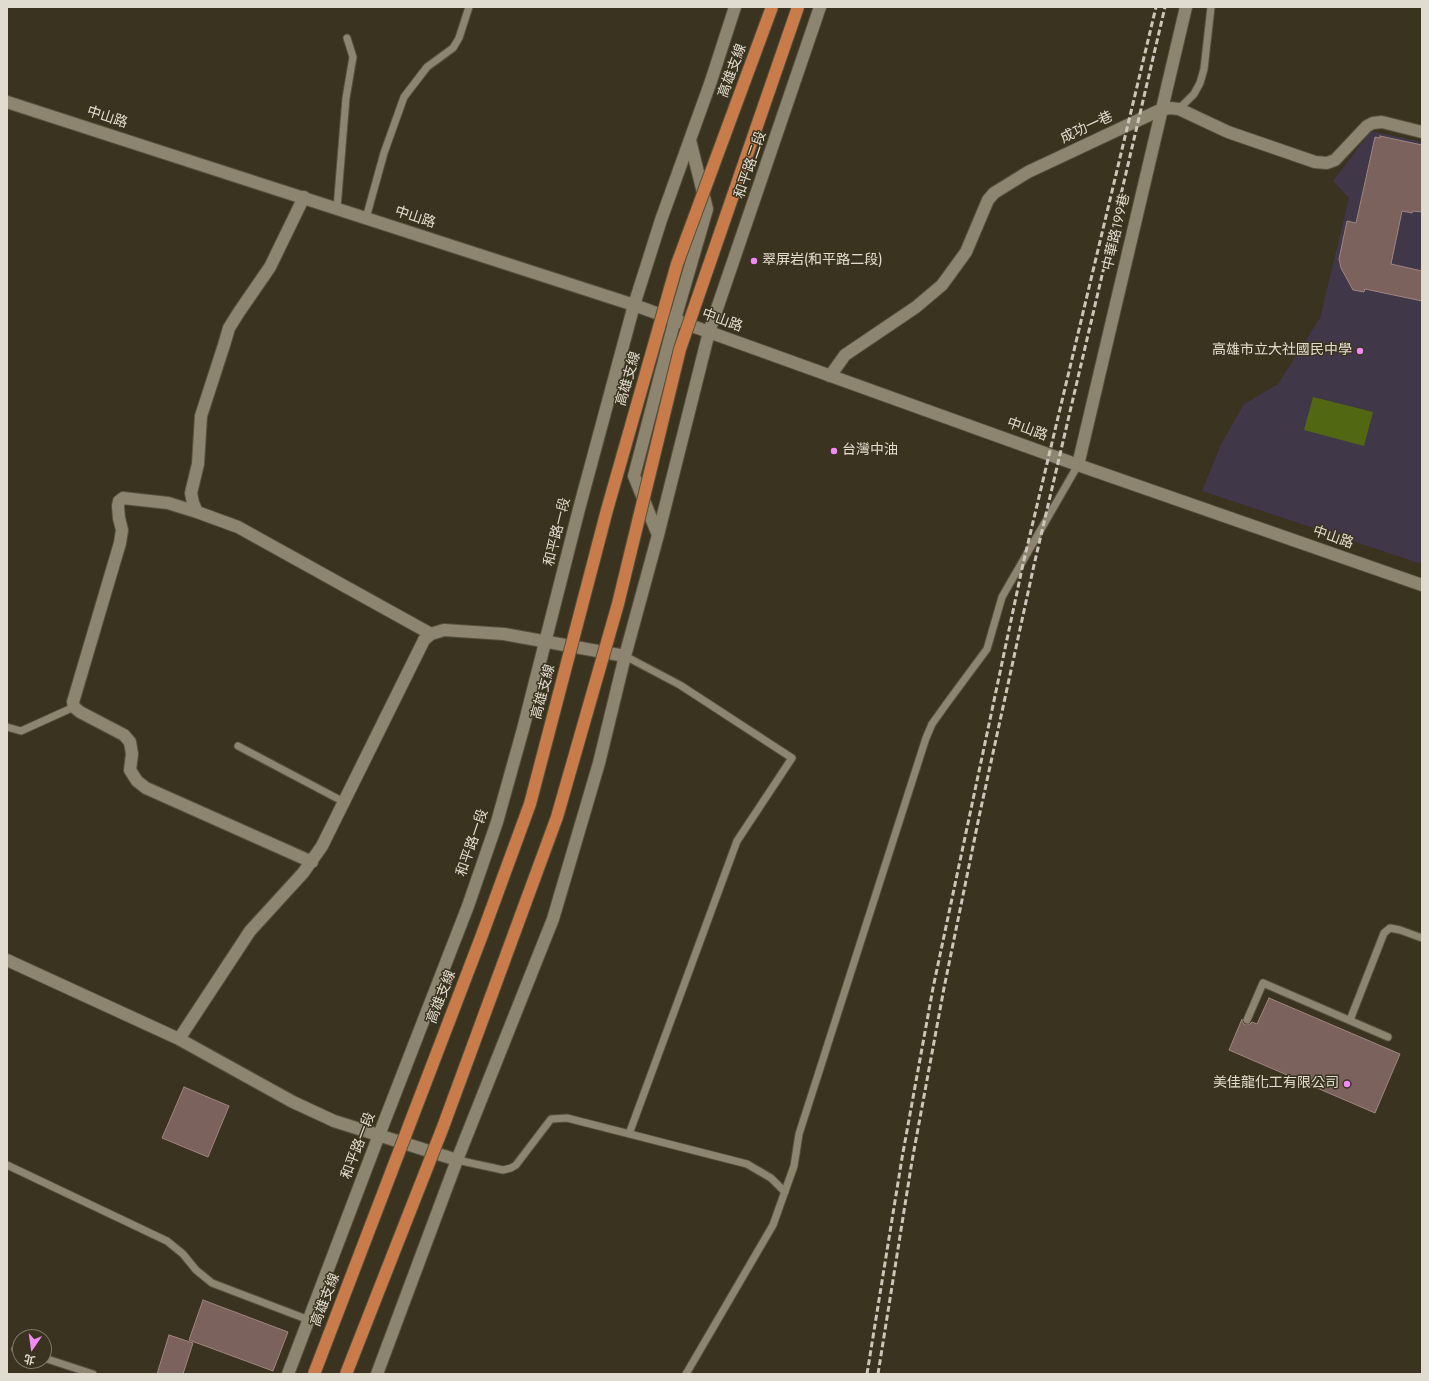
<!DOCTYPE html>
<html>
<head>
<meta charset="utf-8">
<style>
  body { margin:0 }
  #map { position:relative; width:1429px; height:1381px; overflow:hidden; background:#3a331f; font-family:Jost,"Noto Sans TC",sans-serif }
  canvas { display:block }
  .frame { position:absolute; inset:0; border:8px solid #e1dcd0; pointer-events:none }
  .north { position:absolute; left:12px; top:1329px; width:40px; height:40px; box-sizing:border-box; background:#3a331f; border:1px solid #7d7766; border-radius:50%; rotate:193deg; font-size:11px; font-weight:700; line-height:16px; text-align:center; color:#e1dcd0 }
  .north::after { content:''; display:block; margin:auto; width:14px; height:18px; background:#f18af4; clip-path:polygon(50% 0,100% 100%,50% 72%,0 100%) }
</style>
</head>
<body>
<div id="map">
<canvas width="1429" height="1381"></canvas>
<div class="frame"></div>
<div class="north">北</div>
</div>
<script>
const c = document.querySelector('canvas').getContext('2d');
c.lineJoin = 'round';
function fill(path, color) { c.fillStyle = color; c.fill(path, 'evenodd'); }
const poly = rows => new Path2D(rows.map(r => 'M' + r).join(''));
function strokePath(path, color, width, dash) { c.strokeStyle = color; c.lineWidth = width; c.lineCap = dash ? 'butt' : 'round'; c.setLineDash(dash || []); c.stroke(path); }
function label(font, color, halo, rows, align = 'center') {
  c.font = font + ' Jost,"Noto Sans TC",sans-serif'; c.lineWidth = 3; c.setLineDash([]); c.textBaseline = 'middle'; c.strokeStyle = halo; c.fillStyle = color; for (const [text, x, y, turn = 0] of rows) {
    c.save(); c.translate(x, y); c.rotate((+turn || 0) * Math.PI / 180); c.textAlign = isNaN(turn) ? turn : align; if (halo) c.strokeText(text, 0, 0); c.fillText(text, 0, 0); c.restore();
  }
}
fill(poly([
  [1371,131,1422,142,1422,564,1202,491,1221,444,1244,404,1278,384,1320,318,1349,198,1333,181]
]), '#403748');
fill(poly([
  [1313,397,1373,412,1364,446,1304,430]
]), '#526712');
const building = poly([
  [1380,136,1422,145,1422,212,1413,211,1412,213,1402,211,1391,264,1422,271,1422,301,1365,289,1364,292,1353,290,1341,268,1339,259,1347,221,1356,223,1375,137,1380,138,1380,136],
  [1269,998,1400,1054,1375,1113,1229,1050,1242,1019,1243,1023,1245,1025,1250,1024,1252,1022,1257,1024,1269,998],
  [184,1087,229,1106,208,1157,162,1138,184,1087],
  [203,1300,288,1332,273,1371,189,1340,203,1300],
  [169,1335,193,1343,183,1374,157,1374,169,1335]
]);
fill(building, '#7b625d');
strokePath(building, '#a08580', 1);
const lane = poly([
  [1179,109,1194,94,1200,83,1204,69,1211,7],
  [337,208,346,98,353,57,347,38],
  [366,218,384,153,404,97,427,67,453,48,459,38,469,7],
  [625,656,680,685,792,758,737,841,629,1134],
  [7,727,21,731,74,707],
  [238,746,344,802],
  [1247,1020,1263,983,1388,1037],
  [1350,1020,1384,933,1390,928,1400,930,1422,938],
  [457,1160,503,1170,511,1168,516,1165,551,1119,567,1118,747,1164,771,1178,785,1192],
  [7,1165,167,1241,183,1254,196,1270,212,1283,309,1320],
  [15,1349,20,1350],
  [44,1358,93,1374],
  [686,1374,773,1225,794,1166,799,1134,926,738,932,724,947,703,987,649,1002,597,1078,465]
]);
const street = poly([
  [830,376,845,355,916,307,942,285,966,252,988,200,994,193,1028,172,1160,110,1170,108,1179,109,1228,132,1315,162,1327,163,1335,160,1367,126,1373,123,1382,122,1422,132],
  [1078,465,1186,7],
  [197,512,193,503,191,493,198,464,201,416,224,345,229,328,239,312,270,267,304,197],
  [312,862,146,788,137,781,130,770,132,754,130,742,124,735,80,712,74,707,73,702,120,543,122,530,119,518,118,506,119,501,123,498,168,503,197,512,238,527,431,634],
  [7,960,179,1039,293,1102,334,1121,457,1160],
  [179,1039,250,931,303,873,322,846,424,640,431,634,444,630,504,634,625,656]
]);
const secondary = poly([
  [7,102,634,305,1078,465,1422,585],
  [658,535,634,476,675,319,707,209,690,140],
  [288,1374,379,1135,468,906,497,822,523,729,579,509,634,305,661,220,711,81,735,7],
  [377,1374,457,1160,553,919,599,763,625,656,658,535,709,332,820,7]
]);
strokePath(lane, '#57513f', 9);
strokePath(street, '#57513f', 14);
strokePath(secondary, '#57513f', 14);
strokePath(lane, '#8d856f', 7);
strokePath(street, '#8d856f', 12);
strokePath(secondary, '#8d856f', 12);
strokePath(poly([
  [867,1374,902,1158,933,988,1023,564,1156,7],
  [878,1374,912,1161,944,988,979,817,1034,565,1165,7]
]), '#cbc6b9', 3, [6, 3]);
const highwayBridge = poly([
  [314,1374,482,935,530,804,607,510,677,264,772,7],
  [346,1374,443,1127,557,817,618,604,680,349,798,7]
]);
strokePath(highwayBridge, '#57513f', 14, []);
strokePath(highwayBridge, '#ca7b4a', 12);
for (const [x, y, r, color] of [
  [754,261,4,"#f18af4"],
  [1360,351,4,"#f18af4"],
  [834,451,4,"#f18af4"],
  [1347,1084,4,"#f18af4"]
]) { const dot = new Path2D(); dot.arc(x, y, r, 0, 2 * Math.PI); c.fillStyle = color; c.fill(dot); strokePath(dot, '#3a331f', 1.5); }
label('14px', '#e1dcd0', '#3a331f', [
  ["高雄支線",733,71,-70],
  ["中山路",107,118,18],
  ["成功一巷",1087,128,-25],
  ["和平路二段",751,165,-71],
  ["中山路",415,218,18],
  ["中華路199巷",1117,232,-77],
  ["中山路",722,321,20],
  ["高雄支線",629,379,-74],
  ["中山路",1027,430,20],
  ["和平路一段",558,532,-76],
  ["中山路",1333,538,19],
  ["高雄支線",544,692,-75],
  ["和平路一段",473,843,-71],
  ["高雄支線",442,997,-69],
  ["和平路一段",359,1146,-69],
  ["高雄支線",326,1300,-69]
]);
label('14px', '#e1dcd0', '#3a331f', [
  ["翠屏岩(和平路二段)",762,261],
  ["高雄市立大社國民中學",1352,351,"right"],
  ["台灣中油",842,451],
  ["美佳龍化工有限公司",1339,1084,"right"]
], 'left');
</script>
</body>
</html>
